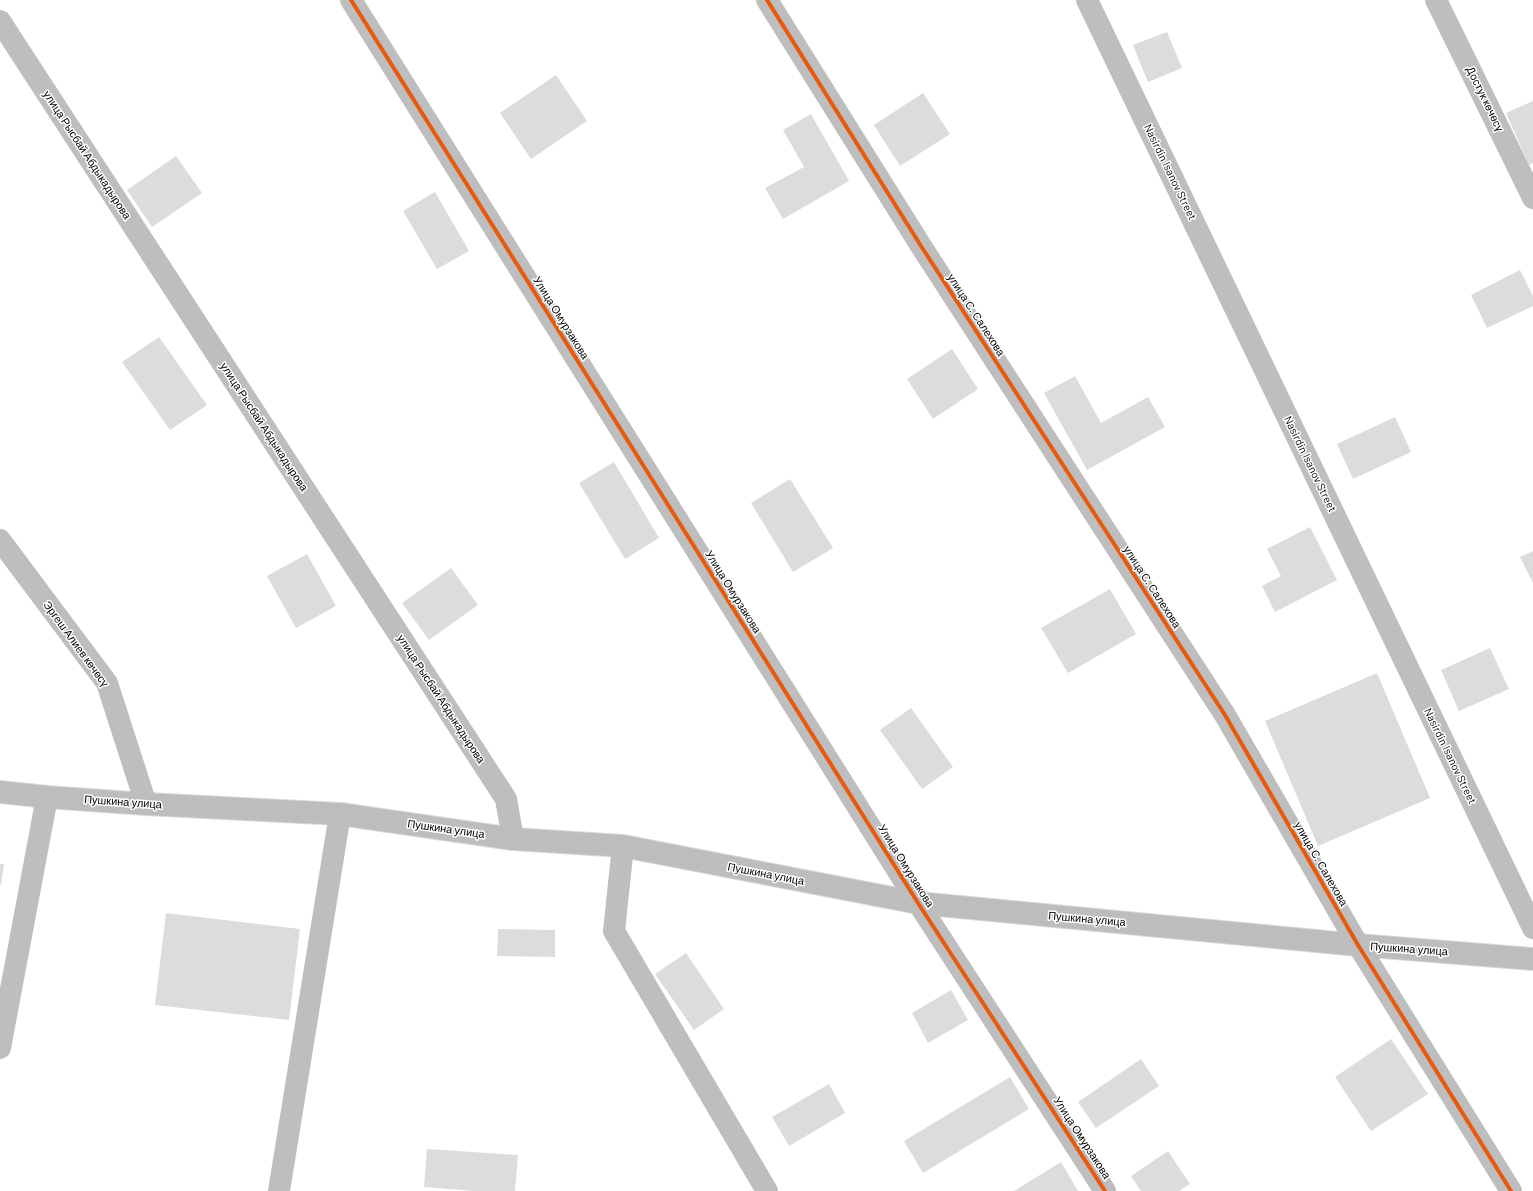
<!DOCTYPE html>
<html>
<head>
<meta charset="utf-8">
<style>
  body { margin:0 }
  canvas { display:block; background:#fff }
</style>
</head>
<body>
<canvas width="1533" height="1191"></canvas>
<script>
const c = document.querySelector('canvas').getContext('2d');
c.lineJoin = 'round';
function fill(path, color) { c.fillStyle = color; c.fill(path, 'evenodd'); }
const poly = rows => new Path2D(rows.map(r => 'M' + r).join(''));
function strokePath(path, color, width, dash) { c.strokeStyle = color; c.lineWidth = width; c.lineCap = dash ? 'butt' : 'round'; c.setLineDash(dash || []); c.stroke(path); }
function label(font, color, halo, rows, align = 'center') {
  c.font = font + ' Barlow,sans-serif'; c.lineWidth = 3; c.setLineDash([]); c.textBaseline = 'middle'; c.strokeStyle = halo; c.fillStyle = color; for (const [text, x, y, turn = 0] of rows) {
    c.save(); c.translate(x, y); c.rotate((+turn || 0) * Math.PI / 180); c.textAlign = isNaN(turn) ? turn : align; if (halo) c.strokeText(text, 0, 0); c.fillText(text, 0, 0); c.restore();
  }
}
fill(poly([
  [1167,32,1182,68,1148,82,1133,45],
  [556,75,587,121,531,159,500,113],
  [923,93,950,134,900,166,874,125],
  [1533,101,1533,163,1529,165,1506,113],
  [811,114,849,181,783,219,765,188,804,167,783,130],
  [176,156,202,193,152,227,127,190],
  [435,192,469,251,437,269,403,211],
  [1520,270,1533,296,1533,306,1487,328,1471,295],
  [159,337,207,405,170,430,122,362],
  [952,349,978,389,933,419,907,379],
  [1075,376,1101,423,1148,397,1165,427,1087,470,1044,393],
  [1395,417,1411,452,1353,479,1337,444],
  [614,462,659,538,625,559,579,483],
  [790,479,833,548,793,572,751,503],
  [1310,527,1337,580,1275,612,1262,586,1281,576,1267,549],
  [1533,551,1533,583,1520,557],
  [307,554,336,606,296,628,267,576],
  [451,568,478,605,429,640,402,603],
  [1110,589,1136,634,1068,673,1041,628],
  [1490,648,1509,689,1459,711,1441,670],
  [1377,673,1430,798,1318,846,1265,721],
  [911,708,953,767,922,789,880,730],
  [0,864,4,864,1,885,0,885],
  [166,913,300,929,289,1020,155,1005],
  [498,929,555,930,555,957,497,956],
  [686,953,724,1009,694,1030,655,974],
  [951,990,968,1020,928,1043,912,1013],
  [1391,1039,1428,1094,1371,1131,1335,1077],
  [1141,1059,1159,1086,1096,1128,1078,1102],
  [1010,1077,1029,1109,923,1173,904,1141],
  [829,1084,845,1113,789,1146,772,1117],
  [427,1149,518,1155,515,1191,474,1191,424,1187],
  [1168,1151,1190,1184,1179,1191,1141,1191,1131,1176],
  [1061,1162,1078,1191,1014,1191]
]), '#dcdcdc');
const highway = poly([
  [0,792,47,797,146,804,340,814,513,839,623,846,918,903,1358,945,1533,959]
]);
strokePath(highway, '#dbdbdb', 24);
strokePath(poly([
  [351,0,918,903,1105,1191],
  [767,0,921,246,1225,715,1358,945,1511,1191],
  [1087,0,1533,928],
  [1436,0,1533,198],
  [0,21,506,799,513,839],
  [0,540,107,683,146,804],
  [623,846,614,931,767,1191],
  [0,1048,47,797],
  [279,1191,340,814]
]), '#bebebe', 22);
strokePath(highway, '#bdbdbd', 22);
strokePath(poly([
  [351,0,918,903,1105,1191],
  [767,0,921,246,1225,715,1358,945,1511,1191]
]), '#e8590c', 4);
label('11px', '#000', '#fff', [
  ["Достук көчөсү",1485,99,64],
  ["улица Рысбай Абдыкадырова",87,155,57],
  ["Nasirdin Isanov Street",1170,172,64],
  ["улица С. Салехова",976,315,57],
  ["Улица Омурзакова",561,318,58],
  ["улица Рысбай Абдыкадырова",264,427,57],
  ["Nasirdin Isanov Street",1310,464,64],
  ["улица С. Салехова",1152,587,57],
  ["Улица Омурзакова",733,592,58],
  ["Эргеш Алиев көчөсү",76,644,54],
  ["улица Рысбай Абдыкадырова",441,699,57],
  ["Nasirdin Isanov Street",1450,756,64],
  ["Пушкина улица",123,802,4],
  ["Пушкина улица",446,829,8],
  ["улица С. Салехова",1321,864,60],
  ["Улица Омурзакова",906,866,58],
  ["Пушкина улица",766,874,11],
  ["Пушкина улица",1087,919,5],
  ["Пушкина улица",1409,949,4],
  ["Улица Омурзакова",1082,1138,57]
]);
</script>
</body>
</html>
